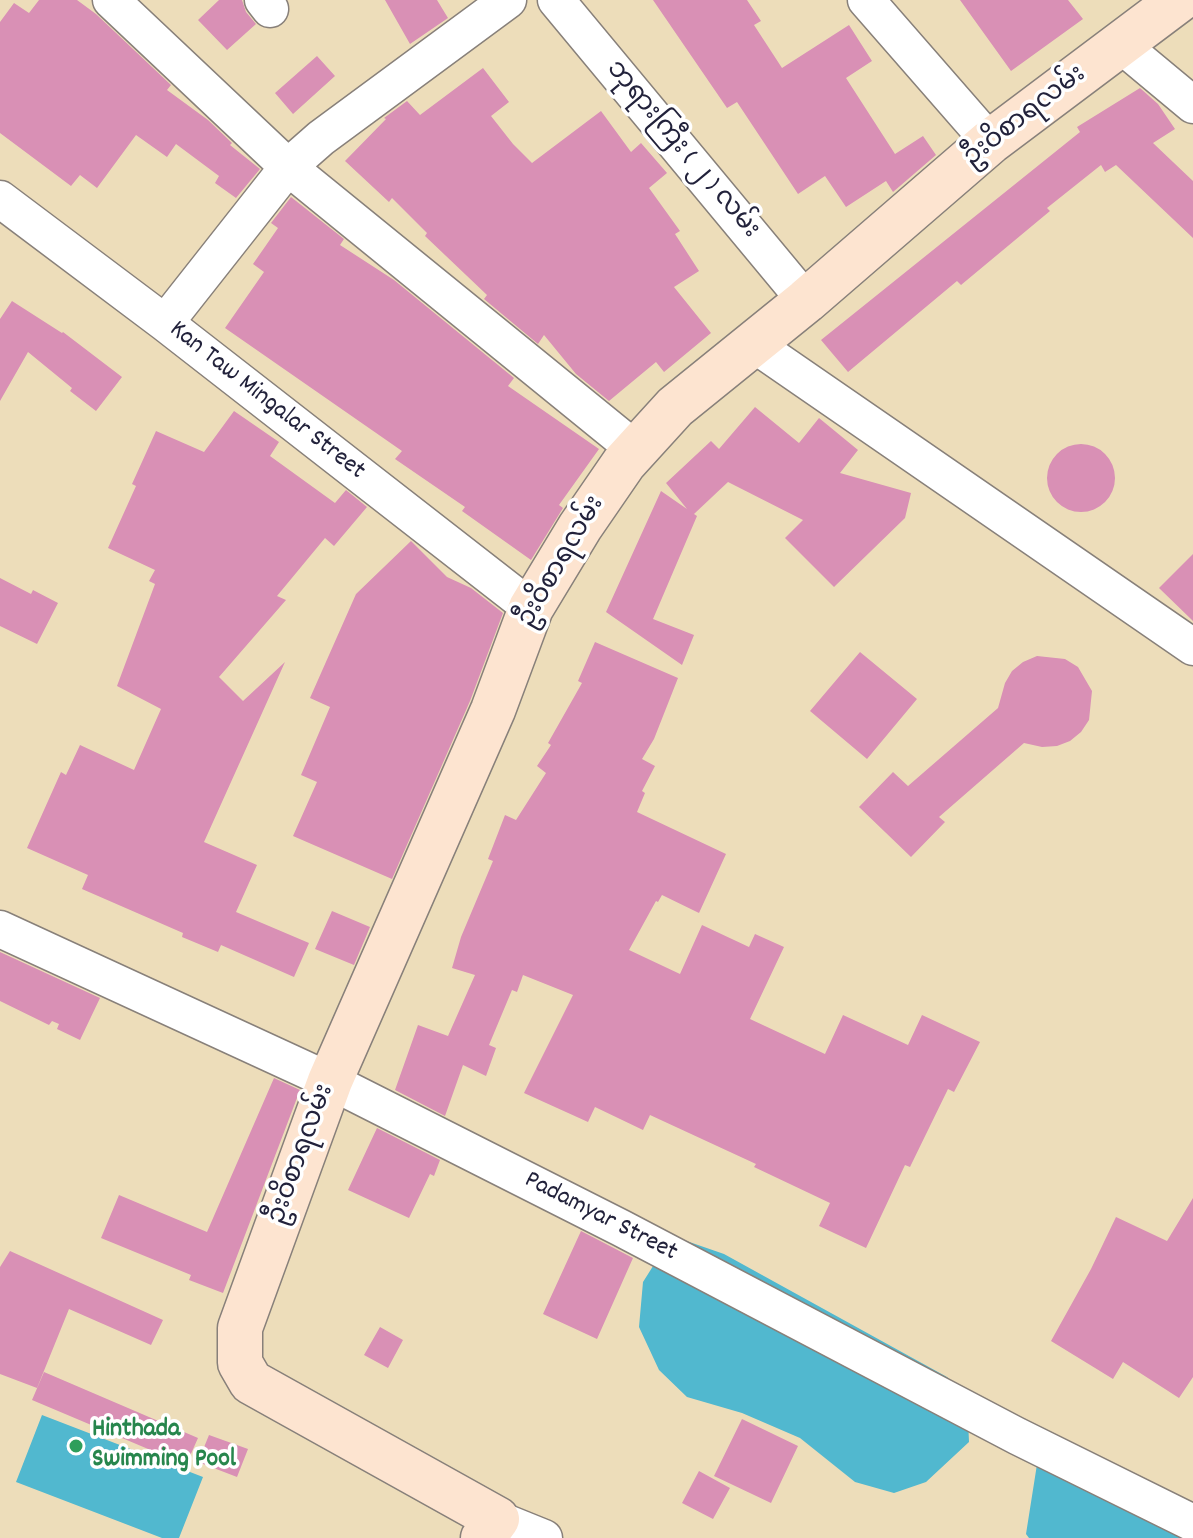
<!DOCTYPE html>
<html>
<head>
<meta charset="utf-8">
<style>
  body { margin:0 }
  canvas { display:block; background:#edddba }
</style>
</head>
<body>
<canvas width="1193" height="1538"></canvas>
<script>
const c = document.querySelector('canvas').getContext('2d');
c.lineJoin = 'round';
function fill(path, color) { c.fillStyle = color; c.fill(path, 'evenodd'); }
const poly = rows => new Path2D(rows.map(r => 'M' + r).join(''));
function strokePath(path, color, width, dash) { c.strokeStyle = color; c.lineWidth = width; c.lineCap = dash ? 'butt' : 'round'; c.setLineDash(dash || []); c.stroke(path); }
function label(font, color, halo, rows, align = 'center') {
  c.font = font + ' Dekko,"Noto Sans Myanmar",sans-serif'; c.lineWidth = 7; c.setLineDash([]); c.textBaseline = 'middle'; c.strokeStyle = halo; c.fillStyle = color; for (const [text, x, y, turn = 0] of rows) {
    c.save(); c.translate(x, y); c.rotate((+turn || 0) * Math.PI / 180); c.textAlign = isNaN(turn) ? turn : align; if (halo) c.strokeText(text, 0, 0); c.fillText(text, 0, 0); c.restore();
  }
}
fill(poly([
  [672,1236,724,1254,947,1377,967,1396,969,1442,926,1482,894,1493,855,1482,800,1438,742,1413,687,1397,659,1370,639,1327,643,1282],
  [42,1415,203,1477,179,1538,162,1538,16,1482],
  [1038,1458,1193,1538,1029,1538,1026,1534]
]), '#51b8cf');
fill(poly([
  [39,0,77,0,96,14,171,85,167,90,208,120,232,143,230,145,260,169,236,198,215,183,219,176,176,144,167,157,136,135,97,188,80,175,71,186,0,133,0,22,14,3,29,13],
  [219,0,242,0,246,12,256,24,227,50,198,20],
  [385,0,437,0,448,18,410,44],
  [653,0,747,0,761,21,754,25,782,68,849,25,872,61,846,78,895,154,923,136,936,155,893,192,886,181,846,207,825,176,798,194,737,102,727,108],
  [960,0,1068,0,1083,19,1011,71],
  [317,56,335,76,293,114,275,93],
  [483,68,509,102,491,116,513,144,532,163,601,111,631,152,641,143,667,173,649,188,680,231,675,234,699,271,674,287,711,333,664,372,656,362,609,401,576,374,544,335,538,344,484,299,487,295,425,236,427,233,392,198,389,202,345,161,386,119,384,118,407,101,420,115],
  [1140,88,1158,104,1175,129,1153,143,1193,181,1193,238,1116,165,1105,172,1101,165,1047,208,1050,211,961,285,957,281,848,372,821,340,1080,132,1077,127],
  [291,197,344,239,340,245,394,280,514,378,508,386,599,449,559,505,563,508,531,560,462,511,465,507,395,459,402,451,225,328,264,272,253,264,278,228,271,223],
  [12,301,62,333,63,332,122,377,96,411,70,391,72,388,28,352,0,401,0,319],
  [755,407,799,443,819,418,858,450,840,473,911,493,905,518,834,587,785,538,803,520,728,482,694,514,697,516,653,619,694,635,682,665,606,612,661,491,687,509,666,483,711,441,719,449],
  [234,411,279,442,270,456,335,503,346,490,367,507,334,546,325,538,277,596,286,600,219,677,243,701,285,662,204,842,257,865,236,912,309,943,294,977,221,945,218,952,182,937,183,933,82,889,88,875,27,848,61,772,66,775,80,745,134,770,161,709,117,686,155,584,149,581,155,570,108,548,136,486,132,484,156,431,204,452],
  '1047 478a34 34 0 1 1 68 0a34 34 0 1 1-68 0Z',
  [411,541,447,577,471,588,503,613,470,701,392,879,293,836,317,782,301,775,330,707,310,698,356,594],
  [1193,554,1193,621,1159,588],
  [0,578,31,594,33,590,58,603,37,644,0,626],
  [595,642,678,678,654,739,642,759,655,766,642,791,645,793,637,812,726,854,699,913,662,895,658,902,656,901,629,950,680,974,702,925,749,947,755,934,784,947,750,1019,825,1054,843,1015,908,1045,922,1015,980,1042,954,1092,948,1089,910,1167,905,1165,866,1248,819,1226,830,1203,754,1167,756,1164,650,1115,643,1130,595,1107,588,1122,524,1093,573,995,523,975,517,992,512,990,489,1045,496,1048,486,1076,463,1065,445,1116,395,1090,418,1025,448,1036,475,975,452,968,461,937,493,861,488,859,505,815,516,820,546,773,537,766,551,745,548,743,582,683,578,681],
  [860,652,917,699,867,759,810,711],
  [1037,656,1065,659,1078,667,1092,691,1089,720,1081,732,1070,741,1057,746,1042,747,1024,743,939,817,945,822,911,857,859,807,893,772,908,786,998,708,1005,683,1012,671,1023,662],
  [332,911,370,927,354,965,315,949],
  [0,952,100,998,80,1040,57,1029,59,1024,52,1021,49,1025,0,1001],
  [274,1078,300,1090,223,1293,189,1280,191,1275,101,1238,119,1195,207,1232],
  [377,1128,440,1160,434,1176,430,1174,409,1218,348,1190],
  [1193,1198,1193,1377,1179,1398,1123,1362,1113,1379,1051,1341,1091,1269,1116,1217,1167,1241],
  [581,1231,633,1258,597,1339,543,1314],
  [10,1251,163,1320,151,1345,69,1309,37,1388,0,1374,0,1267],
  [380,1327,403,1340,388,1368,364,1355],
  [44,1372,198,1438,186,1465,32,1400],
  [742,1419,798,1446,771,1503,714,1476],
  [209,1435,248,1449,237,1477,198,1462],
  [699,1471,730,1488,713,1519,682,1503]
]), '#d990b5');
const street = poly([
  [111,0,288,167,636,450],
  [263,0,270,9],
  [556,0,806,301],
  [866,0,990,142],
  [1121,45,1193,105],
  [0,199,165,323,531,608],
  [165,323,288,167,321,138,508,0],
  [752,343,1193,647],
  [0,929,330,1081,621,1228,1017,1436,1193,1523],
  [497,1519,544,1538]
]);
const secondary = poly([
  [483,1538,497,1519,251,1382,240,1363,240,1328,330,1081,493,710,531,608,580,527,624,463,675,407,806,301,990,142,1179,0]
]);
strokePath(street, '#88807a', 39);
strokePath(secondary, '#88807a', 47);
strokePath(street, '#fff', 36);
strokePath(secondary, '#fde4d0', 44);
for (const [x, y, r, color] of [
  [76,1446,8,"#2e9e5b"]
]) { const dot = new Path2D(); dot.arc(x, y, r, 0, 2 * Math.PI); c.fillStyle = color; c.fill(dot); strokePath(dot, '#fff', 3); }
label('26px', '#22223b', '#fff', [
  ["ဦးဝိစာရလမ်း",1026,118,-38],
  ["ဘုရားကြီး ( ၂ ) လမ်း",681,151,50],
  ["Kan Taw Mingalar Street",266,402,38],
  ["ဦးဝိစာရလမ်း",563,563,-60],
  ["ဦးဝိစာရလမ်း",303,1155,-70],
  ["Padamyar Street",600,1218,27]
]);
label('bold 26px', '#27864d', '#fff', [
  ["Hinthada",92,1431],
  ["Swimming Pool",92,1461]
], 'left');
</script>
</body>
</html>
